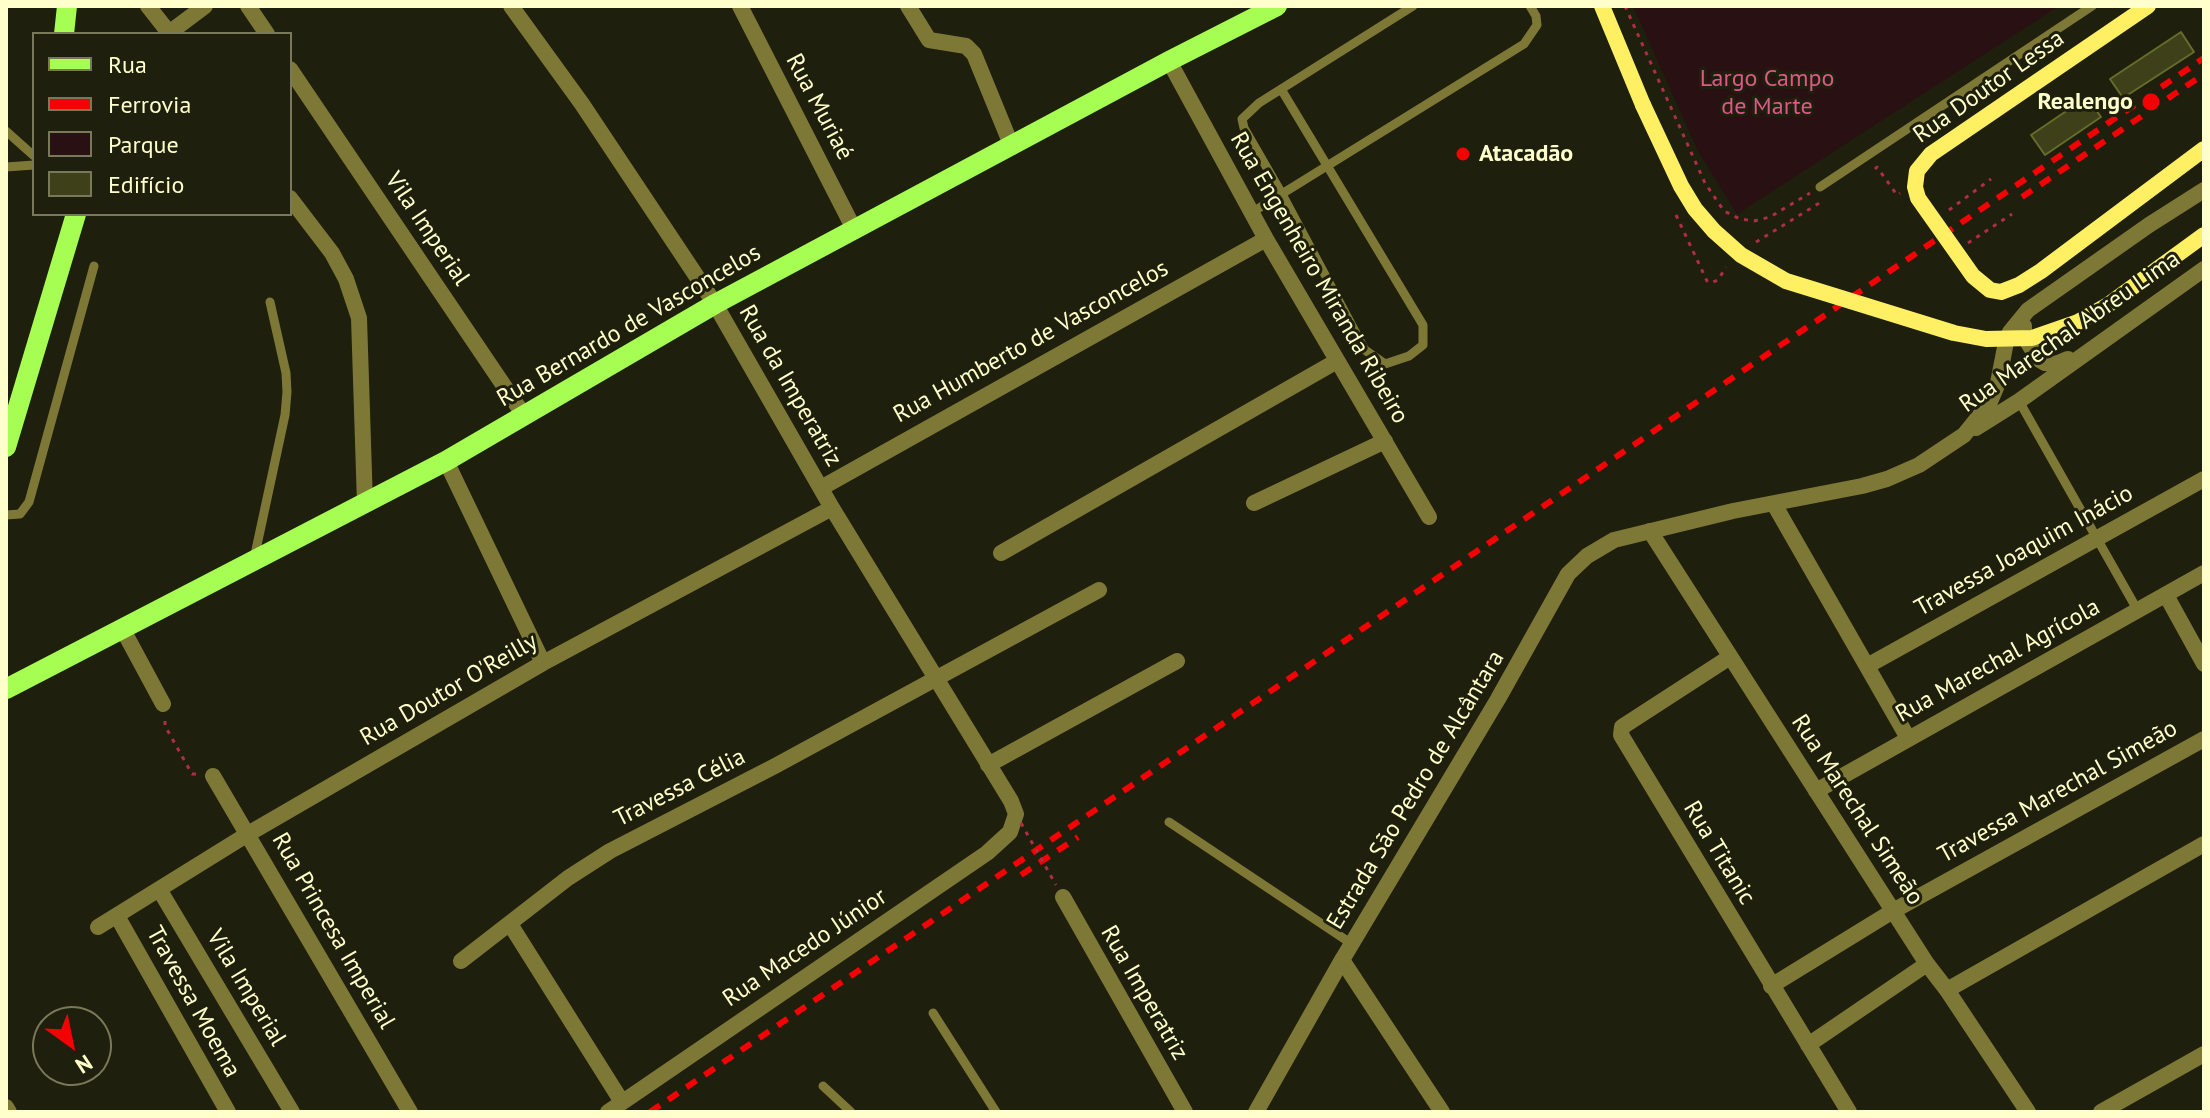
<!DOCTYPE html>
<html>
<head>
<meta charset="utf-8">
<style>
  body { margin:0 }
  #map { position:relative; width:2210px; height:1118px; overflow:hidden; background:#1e1f0c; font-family:"PT Sans",sans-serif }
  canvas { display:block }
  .frame { position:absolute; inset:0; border:8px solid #ffffcb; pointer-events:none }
  .legend { position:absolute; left:32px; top:32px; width:260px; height:184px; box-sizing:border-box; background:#1e1f0c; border:2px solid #787958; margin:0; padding:10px 14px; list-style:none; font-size:24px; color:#ffffcb }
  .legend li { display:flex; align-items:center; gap:16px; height:40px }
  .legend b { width:40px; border:2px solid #787958 }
  .north { position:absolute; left:32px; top:1006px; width:80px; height:80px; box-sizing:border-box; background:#1e1f0c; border:2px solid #787958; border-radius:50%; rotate:147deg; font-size:22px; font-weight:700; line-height:32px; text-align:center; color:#ffffcb }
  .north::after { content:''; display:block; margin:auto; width:28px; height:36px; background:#f40105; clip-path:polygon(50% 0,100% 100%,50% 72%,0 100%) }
</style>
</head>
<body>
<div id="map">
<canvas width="2210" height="1118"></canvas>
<div class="frame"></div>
<ul class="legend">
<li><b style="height:10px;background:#a7fe52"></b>Rua</li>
<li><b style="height:10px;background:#f40105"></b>Ferrovia</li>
<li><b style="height:22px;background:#291013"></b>Parque</li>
<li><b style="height:22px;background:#3d4019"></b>Edifício</li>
</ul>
<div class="north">N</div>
</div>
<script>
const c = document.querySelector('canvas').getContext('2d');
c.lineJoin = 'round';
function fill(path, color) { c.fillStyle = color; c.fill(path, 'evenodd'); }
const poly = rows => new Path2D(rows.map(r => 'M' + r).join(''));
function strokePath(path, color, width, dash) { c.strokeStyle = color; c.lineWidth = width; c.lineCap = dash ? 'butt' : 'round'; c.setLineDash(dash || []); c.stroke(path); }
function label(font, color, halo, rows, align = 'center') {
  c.font = font + ' "PT Sans",sans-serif'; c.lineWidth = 6; c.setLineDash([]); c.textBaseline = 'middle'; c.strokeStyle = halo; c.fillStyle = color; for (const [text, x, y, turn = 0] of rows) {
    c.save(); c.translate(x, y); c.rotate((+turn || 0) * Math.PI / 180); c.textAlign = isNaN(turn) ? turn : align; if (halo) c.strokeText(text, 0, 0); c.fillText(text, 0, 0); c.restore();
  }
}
fill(poly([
  [1633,6,2059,6,1737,214,1698,151]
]), '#291013');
const building = poly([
  [2181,32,2194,52,2123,98,2110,79,2181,32],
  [2087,97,2101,117,2045,155,2031,135,2087,97]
]);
fill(building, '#3d4019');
strokePath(building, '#676c2b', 2);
strokePath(poly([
  [1625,6,1705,183,1724,211,1740,219,1754,221,1770,217,1810,193],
  [1875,169,1877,167,1897,195,1900,193],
  [1949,210,1991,179],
  [1676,215,1707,281,1711,283,1718,280,1726,267],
  [1756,242,1821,202],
  [1968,243,2012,214],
  [165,721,165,726,192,774,197,774]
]), '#b02e45', 3, [4, 6]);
strokePath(poly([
  [1281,89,1423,325,1423,345,1409,356,1385,364,1365,350,1282,194,1244,128,1242,119,1259,103,1413,6],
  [6,131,34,156],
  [6,167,34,165],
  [1820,187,2092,6],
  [1251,213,1524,44,1537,25,1536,16,1530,6],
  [2019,401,2138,611],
  [6,515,20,514,29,502,94,266],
  [254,559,285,415,287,392,286,373,270,302],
  [1169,822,1352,944],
  [933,1013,996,1112],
  [823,1086,851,1112]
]), '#7e7837', 9);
strokePath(poly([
  [148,6,170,34],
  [248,6,267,34],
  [511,6,582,104,715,304,832,508,1011,801,1016,814,1010,832,987,853,608,1112],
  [740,6,855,231],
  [908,6,929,40,966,46,974,54,1012,147],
  [169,33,205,6],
  [1169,61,1266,239,1429,517],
  [290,69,525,417],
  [290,198,332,253,346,279,359,318,365,504],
  [446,461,543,663],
  [821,488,1266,239],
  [1254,503,1385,441],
  [1774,504,1908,738],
  [1650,531,1927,964,1947,990,2028,1112],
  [1001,553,1337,361],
  [2166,595,2204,664],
  [122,628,163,704],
  [1730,657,1622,727,1621,735,1849,1112],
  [1867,666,2204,479],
  [988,765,1177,661],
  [213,776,410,1112],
  [1816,791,2204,573],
  [159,889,292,1112],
  [1063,897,1185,1112],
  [117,916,228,1112],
  [510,924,622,1102],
  [98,927,248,834,543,663,832,508],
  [1342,960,1442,1112],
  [461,961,568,878,610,851,775,766,1099,590],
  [1771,986,1893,911,2204,739],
  [1947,990,2204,844],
  [1808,1045,1927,964],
  [6,1107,9,1112],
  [2101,1112,2204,1054]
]), '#7e7837', 16);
strokePath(poly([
  [2024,326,2024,336,2038,359,2045,363,2056,364,2068,359],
  [1976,428,2019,401,2204,269],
  [1256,1112,1342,960,1498,699,1568,574,1587,556,1614,540,1733,511,1862,486,1887,479,1919,465,1964,435,1989,404,1998,383,2006,342,2010,332,2028,310,2149,225,2204,190]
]), '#7e7837', 16);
strokePath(poly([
  [1602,6,1643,105]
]), '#fef062', 16);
strokePath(poly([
  [64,34,67,6],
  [6,447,76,214],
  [6,689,446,461,715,304,1169,61,1277,6]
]), '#a7fe52', 20);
strokePath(poly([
  [2022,197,2204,74],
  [1021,875,1078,837],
  [650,1112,2204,58]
]), '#f40105', 6, [12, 10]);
strokePath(poly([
  [1021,823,1056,885]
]), '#b02e45', 3, [4, 6]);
strokePath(poly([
  [2148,6,1931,154,1917,171,1915,187,1918,198,1973,276,1990,290,2001,292,2019,285,2041,271,2204,149],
  [1643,105,1681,186,1695,209,1714,231,1741,255,1786,281,1954,333,1986,339,2032,338,2078,322,2108,305,2204,235]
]), '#fef062', 16);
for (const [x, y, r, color] of [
  [2151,102,10,"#f40105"],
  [1463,154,8,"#f40105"]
]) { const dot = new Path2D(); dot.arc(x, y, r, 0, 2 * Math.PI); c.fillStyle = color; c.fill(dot); strokePath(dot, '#1e1f0c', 3); }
label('24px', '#de5889', '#1e1f0c', [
  ["Largo Campo",1767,79],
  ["de Marte",1767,107]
]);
label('24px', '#ffffcb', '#1e1f0c', [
  ["Rua Doutor Lessa",1989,87,-35],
  ["Rua Muriaé",819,107,62],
  ["Vila Imperial",427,229,56],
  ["Rua Engenheiro Miranda Ribeiro",1319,278,60],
  ["Rua Bernardo de Vasconcelos",629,326,-30],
  ["Rua Marechal Abreu Lima",2070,332,-35],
  ["Rua Humberto de Vasconcelos",1031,342,-29],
  ["Rua da Imperatriz",790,386,60],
  ["Travessa Joaquim Inácio",2024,551,-29],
  ["Rua Marechal Agrícola",1998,661,-29],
  ["Rua Doutor O'Reilly",449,690,-30],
  ["Travessa Célia",680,788,-27],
  ["Estrada São Pedro de Alcântara",1416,790,-59],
  ["Travessa Marechal Simeão",2058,792,-29],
  ["Rua Marechal Simeão",1857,810,57],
  ["Rua Titanic",1719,853,59],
  ["Rua Princesa Imperial",333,931,60],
  ["Rua Macedo Júnior",805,948,-34],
  ["Vila Imperial",246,988,59],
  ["Rua Imperatriz",1144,993,60],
  ["Travessa Moema",193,1002,61]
]);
label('bold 24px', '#ffffcb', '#1e1f0c', [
  ["Realengo",2133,102],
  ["Atacadão",1479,154,"left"]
], 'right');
</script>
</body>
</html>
